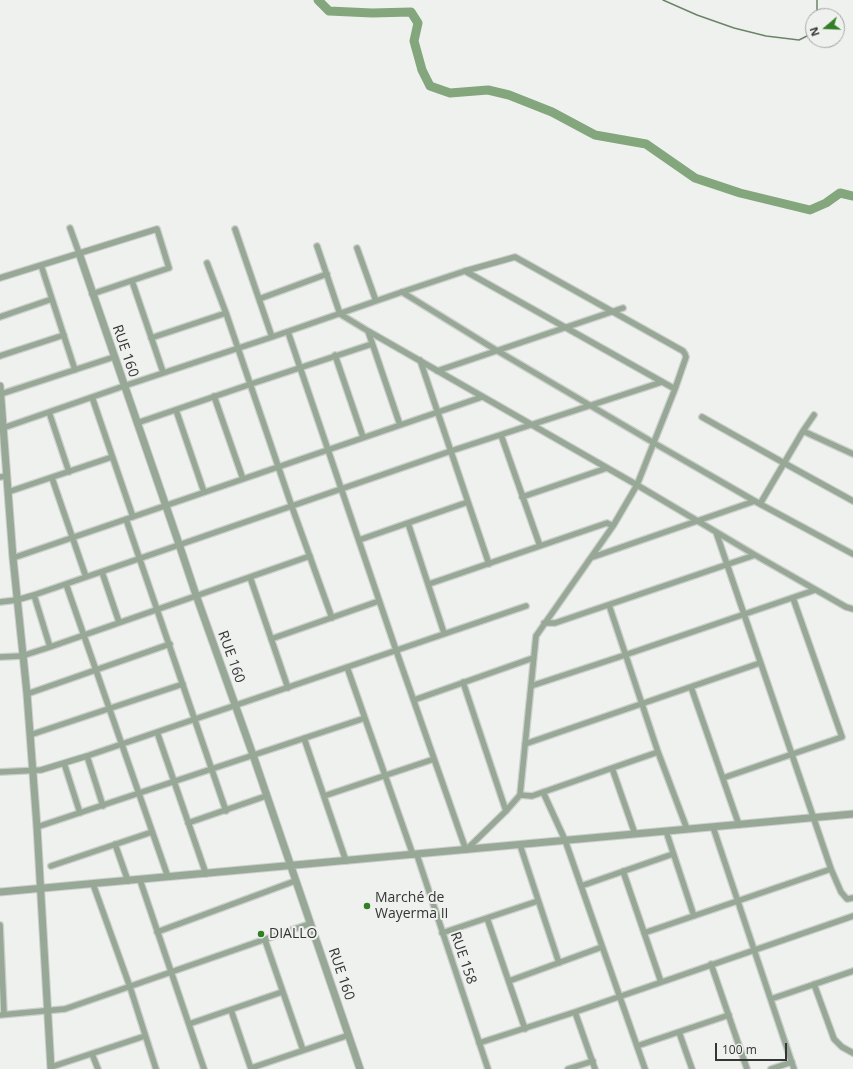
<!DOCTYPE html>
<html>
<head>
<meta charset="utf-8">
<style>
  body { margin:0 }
  #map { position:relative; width:853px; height:1069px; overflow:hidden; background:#eff1ee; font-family:"Open Sans",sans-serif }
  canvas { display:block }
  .north { position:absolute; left:805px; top:8px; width:40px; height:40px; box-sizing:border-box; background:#eff1ee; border:1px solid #a4a6a4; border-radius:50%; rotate:251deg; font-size:11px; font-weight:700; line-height:16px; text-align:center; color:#343534 }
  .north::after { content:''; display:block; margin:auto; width:14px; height:18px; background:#337f26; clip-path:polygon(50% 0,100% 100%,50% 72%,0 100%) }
  .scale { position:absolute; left:715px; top:1043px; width:72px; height:18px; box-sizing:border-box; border:2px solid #343534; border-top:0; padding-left:5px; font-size:12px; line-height:14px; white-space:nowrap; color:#343534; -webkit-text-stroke:3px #eff1ee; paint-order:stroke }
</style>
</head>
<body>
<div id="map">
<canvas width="853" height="1069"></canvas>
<div class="north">N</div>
<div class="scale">100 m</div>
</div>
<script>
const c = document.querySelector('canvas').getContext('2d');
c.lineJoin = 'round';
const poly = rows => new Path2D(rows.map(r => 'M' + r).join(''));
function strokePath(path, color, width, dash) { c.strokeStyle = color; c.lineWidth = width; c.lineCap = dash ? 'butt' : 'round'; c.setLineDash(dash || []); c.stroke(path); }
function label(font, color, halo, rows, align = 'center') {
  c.font = font + ' "Open Sans",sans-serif'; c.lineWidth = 4; c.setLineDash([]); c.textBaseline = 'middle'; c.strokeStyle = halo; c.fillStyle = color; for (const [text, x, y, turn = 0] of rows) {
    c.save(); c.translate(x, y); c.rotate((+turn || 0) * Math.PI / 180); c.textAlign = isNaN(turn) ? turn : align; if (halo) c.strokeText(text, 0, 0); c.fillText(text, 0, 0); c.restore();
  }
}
strokePath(poly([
  [663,0,697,15,734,28,766,36,799,40,813,33],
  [817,0,817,16]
]), '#6b8467', 1.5);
strokePath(poly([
  [318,0,329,11,372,13,411,12,418,23,414,41,422,70,430,86,450,93,488,90,509,95,552,112,595,135,646,144,695,178,740,193,810,210,826,203,840,193,853,196]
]), '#83a67d', 9);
const minor = poly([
  [70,228,79,253],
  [235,229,272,337],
  [317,246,340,314,368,331,637,485,755,555,846,607,853,609],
  [357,248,376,301],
  [207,263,226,313,292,507,332,618],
  [41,265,75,370],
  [465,271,675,389],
  [0,278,157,229,169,268,92,294],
  [132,281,163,372],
  [402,292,496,350,654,443,760,504,853,554],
  [259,299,327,274],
  [0,317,52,299],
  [368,331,400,425],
  [151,338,226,313],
  [335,355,363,437],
  [0,356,64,335],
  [420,360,489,564],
  [437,371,623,308],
  [1,394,114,357],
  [214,396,243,479],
  [92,397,133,517],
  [176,410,204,492],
  [49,412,69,472],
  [702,417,784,463,853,501],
  [137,423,251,384,372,344],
  [3,428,124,386,272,337,402,292,465,271,515,257,683,351,685,354,686,357,675,389,637,485,613,526,536,636,520,795,506,811,466,850,396,650,288,332],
  [803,431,853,454],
  [501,435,540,546],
  [0,477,7,476],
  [52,478,86,577],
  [8,492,112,457],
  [522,497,607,468],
  [760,504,803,431,814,415],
  [126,519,226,811],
  [408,523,444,633],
  [716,532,831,869,841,892,847,899,853,898],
  [359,540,468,502],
  [593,557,755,501],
  [13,558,482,397],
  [102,572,119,622],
  [250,577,288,688],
  [66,584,168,877],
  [429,584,607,523,613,526],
  [34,595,50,647],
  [0,602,17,600,34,595,451,451,662,382],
  [609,605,658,752,687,829],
  [544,623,555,623,755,555],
  [271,639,379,601],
  [0,657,22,656,50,647,310,556],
  [347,667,413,855],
  [463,682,506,811],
  [531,686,625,655,815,590],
  [691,687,739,825],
  [27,694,170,644],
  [414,700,533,658],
  [157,732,206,874],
  [30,735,183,684],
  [304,738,346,861],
  [525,744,760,663],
  [87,756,103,806],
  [64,763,80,813],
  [612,768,635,834],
  [0,772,41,770,87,756,526,606],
  [723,778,842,737,793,598],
  [543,792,565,840,645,1069],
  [520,795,532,796,658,752],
  [324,796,434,759],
  [188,823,266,796],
  [37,827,365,718],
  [713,827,794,1069],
  [666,831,694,916],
  [115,844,128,881],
  [520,845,559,963],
  [417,855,488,1069],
  [51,866,152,832],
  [623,871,661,982],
  [140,880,204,1069],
  [93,884,130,987,156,1069],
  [581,886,673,854],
  [487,918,525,1029],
  [0,925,4,1014],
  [157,932,295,881],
  [442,933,538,901],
  [644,933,831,869],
  [265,940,303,1050],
  [711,964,747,1069],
  [509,981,602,947],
  [814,984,834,1039,842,1047,853,1053],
  [771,999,853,971],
  [231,1010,251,1069],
  [575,1012,595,1069],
  [0,1015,65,1009,309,924],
  [189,1024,282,992],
  [679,1032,692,1069],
  [479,1043,575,1012,853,916],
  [637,1046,729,1015],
  [92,1054,98,1069],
  [51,1067,145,1036],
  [251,1068,349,1035],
  [568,1069,593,1061],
  [771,1069,792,1062]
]);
const tertiary = poly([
  [79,253,179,544,196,595,253,755,360,1069],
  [0,386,13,558,27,694,37,827,51,1069],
  [0,892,853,814]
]);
strokePath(minor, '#cdcfcd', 8);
strokePath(tertiary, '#cdcfcd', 9);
strokePath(minor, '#98a896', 5.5);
strokePath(tertiary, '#98a896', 7);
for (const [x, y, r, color] of [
  [367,906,4,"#337f26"],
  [261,934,4,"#337f26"]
]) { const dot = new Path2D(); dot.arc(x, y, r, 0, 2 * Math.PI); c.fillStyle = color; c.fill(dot); strokePath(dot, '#eff1ee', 1.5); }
label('14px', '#343534', '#eff1ee', [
  ["RUE 160",125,351,71],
  ["RUE 160",231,657,70],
  ["RUE 158",463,958,71],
  ["RUE 160",341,974,71]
]);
label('14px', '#343534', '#eff1ee', [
  ["Marché de",375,898],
  ["Wayerma II",375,914],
  ["DIALLO",269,934]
], 'left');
</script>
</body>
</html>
